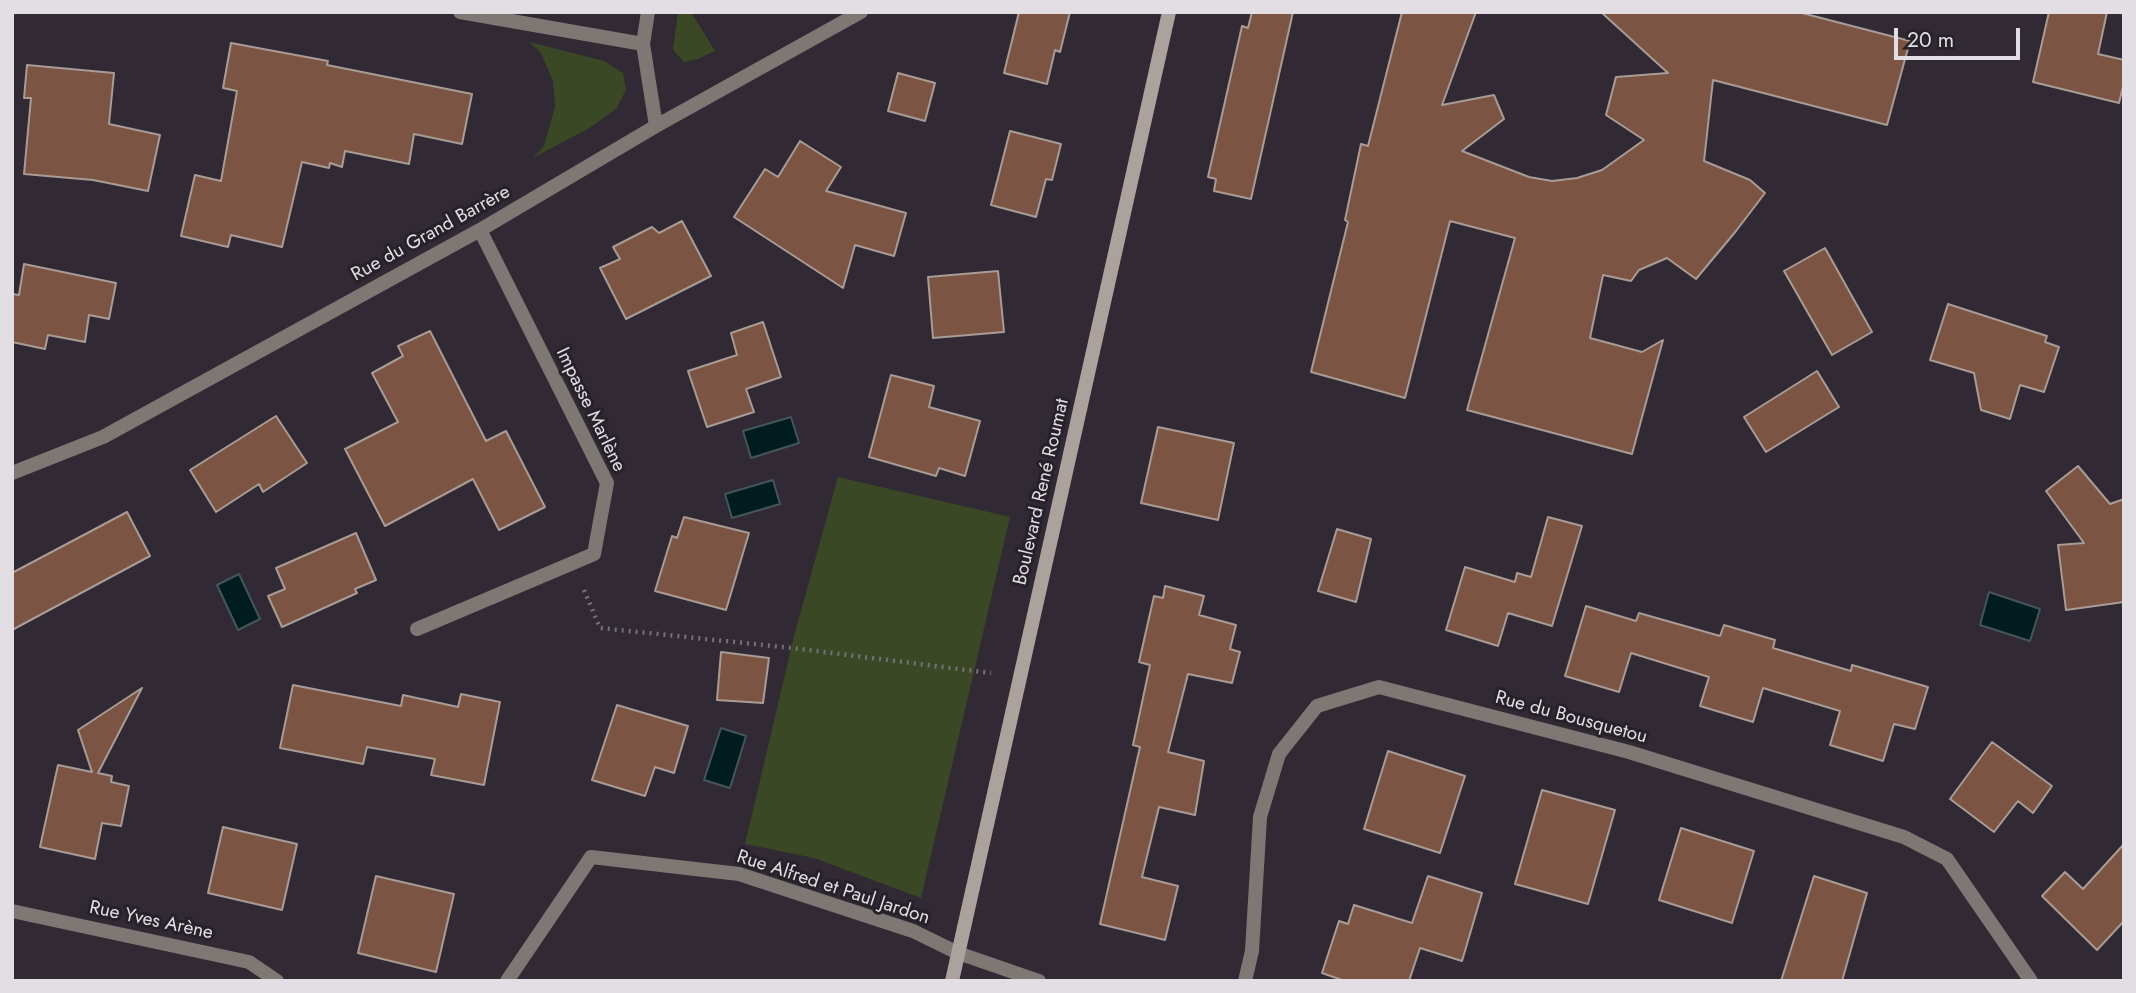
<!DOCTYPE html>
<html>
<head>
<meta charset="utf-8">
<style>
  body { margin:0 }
  #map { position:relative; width:2136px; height:993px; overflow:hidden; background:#312a34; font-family:Jost,sans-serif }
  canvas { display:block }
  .frame { position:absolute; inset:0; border:14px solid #e3dee4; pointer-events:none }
  .scale { position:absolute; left:1894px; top:28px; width:126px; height:32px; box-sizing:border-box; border:4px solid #e3dee4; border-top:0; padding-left:9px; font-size:21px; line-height:24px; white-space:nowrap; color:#e3dee4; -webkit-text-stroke:5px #272129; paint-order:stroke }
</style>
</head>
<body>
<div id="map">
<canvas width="2136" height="993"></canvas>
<div class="frame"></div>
<div class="scale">20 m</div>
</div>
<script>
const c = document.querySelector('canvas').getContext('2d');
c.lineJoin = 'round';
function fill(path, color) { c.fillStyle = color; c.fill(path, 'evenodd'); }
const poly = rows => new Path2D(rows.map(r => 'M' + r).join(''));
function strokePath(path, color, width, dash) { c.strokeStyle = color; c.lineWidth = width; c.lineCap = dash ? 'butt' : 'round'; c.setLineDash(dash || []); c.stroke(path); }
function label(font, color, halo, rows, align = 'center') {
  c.font = font + ' Jost,sans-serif'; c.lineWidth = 6; c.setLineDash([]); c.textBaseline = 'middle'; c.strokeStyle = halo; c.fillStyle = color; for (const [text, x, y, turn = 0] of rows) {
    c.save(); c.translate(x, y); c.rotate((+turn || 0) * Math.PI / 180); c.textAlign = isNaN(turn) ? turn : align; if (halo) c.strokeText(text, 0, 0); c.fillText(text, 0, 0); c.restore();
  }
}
fill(poly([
  [678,12,691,12,715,51,698,59,684,62,673,50],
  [529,42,604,61,623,73,626,90,616,109,591,127,533,158,544,146,555,107,553,81,541,53],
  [838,477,1010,517,921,898,814,858,745,844,794,636]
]), '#3a4826');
const water = poly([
  [791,417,799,443,751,458,743,431,791,417],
  [773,480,780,504,732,518,725,494,773,480],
  [239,574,260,619,238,630,217,585,239,574],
  [1989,592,2040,609,2030,641,1980,625,1989,592],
  [721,728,746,736,730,788,704,780,721,728]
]);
fill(water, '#001c1f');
strokePath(water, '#44565a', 2);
const building = poly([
  [1019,12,1070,12,1060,52,1055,50,1047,84,1004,73,1019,12],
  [1252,12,1293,12,1251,199,1214,191,1216,179,1208,177,1242,26,1248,28,1252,12],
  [1402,12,1476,12,1442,105,1494,95,1504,119,1462,151,1529,177,1552,181,1577,178,1602,170,1644,140,1606,115,1616,77,1668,73,1601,12,1798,12,1910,41,1887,125,1713,80,1704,161,1750,180,1765,193,1736,231,1696,279,1667,258,1639,270,1631,281,1603,275,1590,338,1642,352,1663,340,1632,454,1467,410,1515,238,1450,221,1405,398,1311,372,1348,222,1345,220,1361,144,1368,146,1402,12],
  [2049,12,2107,12,2098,54,2124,60,2124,82,2119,103,2033,82,2049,12],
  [231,43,328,61,327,65,472,94,462,144,414,134,409,164,345,151,342,167,330,163,329,168,302,162,282,247,231,235,228,247,181,236,195,175,221,181,237,91,223,88,231,43],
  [27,65,114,73,109,124,160,135,148,191,93,180,24,174,31,98,24,98,27,65],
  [898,73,935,83,925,121,888,111,898,73],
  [1010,131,1061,144,1052,180,1046,179,1036,217,991,205,1010,131],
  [800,141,841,167,826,191,906,213,894,256,855,245,843,288,734,217,765,169,778,177,800,141],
  [682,221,711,276,626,319,600,268,620,259,613,247,652,227,659,233,682,221],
  [1825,248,1872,332,1832,355,1784,271,1825,248],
  [24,264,116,283,109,319,89,315,85,342,48,335,45,349,12,342,12,294,19,295,24,264],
  [998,271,1004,332,933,338,928,277,998,271],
  [1948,304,2047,336,2045,342,2059,347,2044,392,2020,385,2010,419,1981,410,1974,373,1930,360,1948,304],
  [763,322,781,377,746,389,754,412,707,427,688,371,737,355,731,333,763,322],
  [430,331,486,441,506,431,545,507,499,530,473,479,385,526,345,449,398,422,372,373,403,356,398,346,430,331],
  [1817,371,1839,407,1766,452,1744,417,1817,371],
  [891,375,934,386,929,407,980,421,965,476,939,468,936,476,869,457,891,375],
  [276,416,307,463,263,492,259,484,216,512,190,470,276,416],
  [1158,427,1234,443,1218,520,1141,503,1158,427],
  [2078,466,2110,504,2124,499,2124,602,2066,610,2058,545,2084,543,2046,491,2078,466],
  [127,512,150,556,12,630,12,573,127,512],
  [684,517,749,533,726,610,655,591,672,536,677,538,684,517],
  [1548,517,1582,526,1552,626,1508,613,1498,646,1446,630,1465,567,1515,582,1517,573,1531,577,1548,517],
  [1337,529,1371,539,1356,602,1318,591,1337,529],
  [356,533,376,580,355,589,357,593,282,627,268,596,285,589,276,568,356,533],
  [1165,586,1204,596,1199,615,1236,625,1230,649,1240,652,1232,683,1188,674,1168,752,1204,761,1195,815,1159,807,1142,877,1178,886,1165,940,1100,924,1140,747,1133,745,1150,665,1139,662,1154,596,1163,598,1165,586],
  [1586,606,1636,621,1639,613,1720,636,1724,625,1775,640,1773,648,1851,671,1852,665,1928,687,1915,729,1894,724,1883,761,1830,745,1840,711,1763,688,1753,722,1700,706,1709,677,1631,653,1619,692,1565,676,1586,606],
  [721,652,769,658,763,703,717,700,721,652],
  [293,685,401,706,403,695,458,707,461,694,500,702,484,785,431,775,435,759,367,747,363,764,280,748,293,685],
  [142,688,98,773,112,776,111,782,129,786,121,826,102,823,95,859,40,847,58,765,92,772,78,730,142,688],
  [617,705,688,726,674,773,655,767,645,796,592,780,617,705],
  [1992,742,2052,786,2033,813,2018,801,1994,832,1950,799,1992,742],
  [1388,751,1465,776,1440,853,1364,829,1388,751],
  [1542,790,1615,810,1588,904,1515,884,1542,790],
  [223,827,297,844,282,910,208,893,223,827],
  [1681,828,1754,851,1732,923,1659,900,1681,828],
  [2124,844,2124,921,2097,950,2042,896,2065,872,2083,889,2124,844],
  [376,876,454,894,436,972,358,953,376,876],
  [1428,876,1482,893,1462,961,1420,948,1409,981,1345,981,1322,973,1339,921,1348,924,1354,905,1412,923,1428,876],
  [1814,876,1867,893,1842,981,1781,981,1814,876]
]);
fill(building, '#7b5444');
strokePath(building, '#a99b95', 2);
strokePath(poly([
  [584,590,600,628,792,648,991,673]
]), '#767078', 4.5, [2, 5]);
strokePath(poly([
  [460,12,643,44],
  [648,12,643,44,656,126],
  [12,473,103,437,480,230,656,126,861,12],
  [417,629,594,554,607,483,480,230],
  [12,911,249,962,277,981],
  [507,981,591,857,739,874,913,931,958,953,1039,981],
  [1245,981,1252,951,1260,817,1279,754,1317,706,1379,687,1629,752,1904,837,1947,859,2031,981]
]), '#7e7875', 14);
strokePath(poly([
  [952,981,1169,12]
]), '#aba29d', 14);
label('19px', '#e3dee4', '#272129', [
  ["Rue du Grand Barrère",431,234,-29],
  ["Impasse Marlène",590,410,64],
  ["Boulevard René Roumat",1042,492,-77],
  ["Rue du Bousquetou",1571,718,15],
  ["Rue Alfred et Paul Jardon",833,888,18],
  ["Rue Yves Arène",151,921,12]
]);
</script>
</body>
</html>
